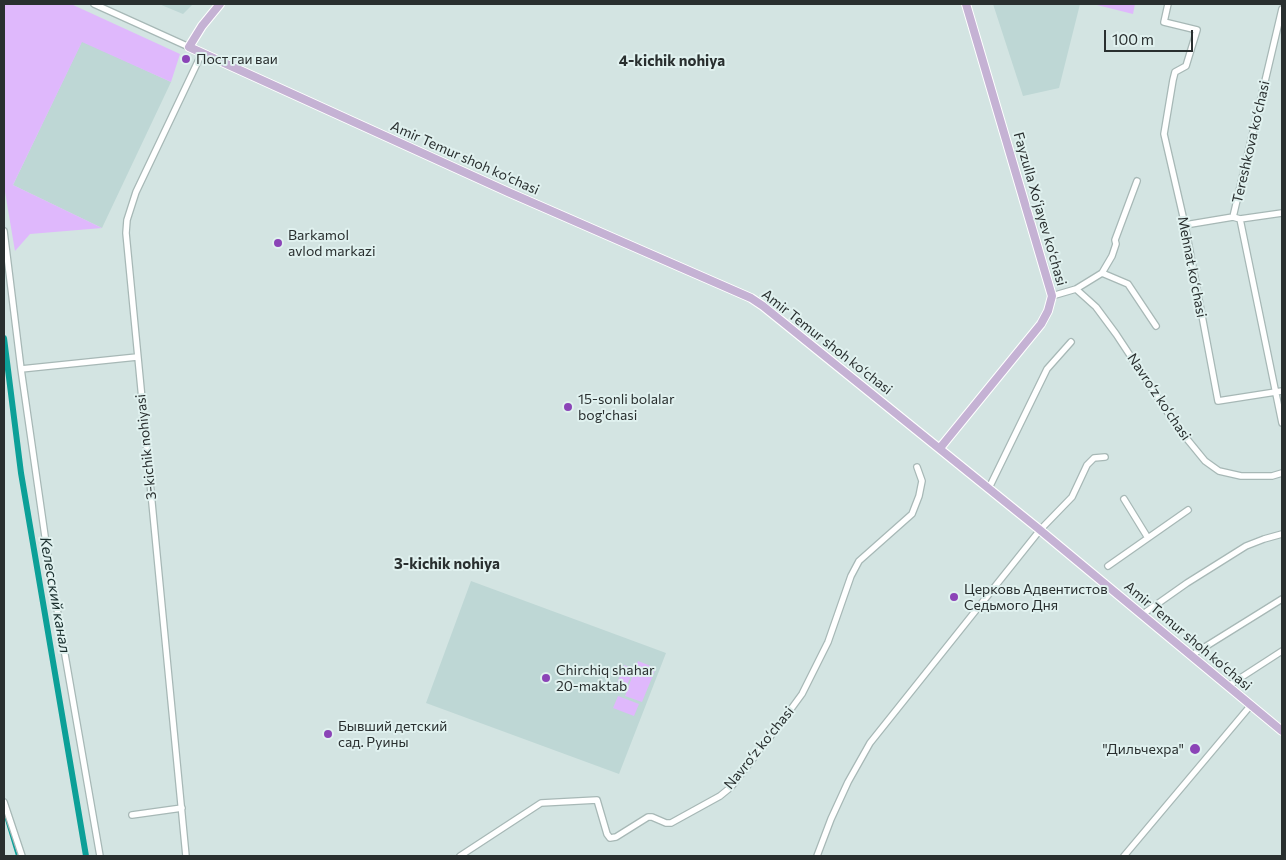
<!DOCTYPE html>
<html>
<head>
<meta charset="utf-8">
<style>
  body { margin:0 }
  #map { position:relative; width:1286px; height:860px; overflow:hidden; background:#d3e4e2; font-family:Commissioner,sans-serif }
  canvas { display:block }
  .frame { position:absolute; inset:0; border:5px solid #292f2f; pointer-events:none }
  .scale { position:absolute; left:1104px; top:30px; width:89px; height:22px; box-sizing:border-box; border:2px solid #292f2f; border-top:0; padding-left:6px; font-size:15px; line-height:18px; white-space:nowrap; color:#292f2f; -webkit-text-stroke:4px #e0f1ef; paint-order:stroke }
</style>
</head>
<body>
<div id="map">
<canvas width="1286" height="860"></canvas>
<div class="frame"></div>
<div class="scale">100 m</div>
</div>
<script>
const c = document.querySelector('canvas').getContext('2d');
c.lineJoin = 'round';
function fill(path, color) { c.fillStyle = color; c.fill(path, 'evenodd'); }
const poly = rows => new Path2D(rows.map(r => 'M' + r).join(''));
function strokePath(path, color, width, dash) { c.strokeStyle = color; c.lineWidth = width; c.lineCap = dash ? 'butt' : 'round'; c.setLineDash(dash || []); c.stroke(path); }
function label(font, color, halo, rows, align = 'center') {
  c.font = font + ' Commissioner,sans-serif'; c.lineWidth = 4; c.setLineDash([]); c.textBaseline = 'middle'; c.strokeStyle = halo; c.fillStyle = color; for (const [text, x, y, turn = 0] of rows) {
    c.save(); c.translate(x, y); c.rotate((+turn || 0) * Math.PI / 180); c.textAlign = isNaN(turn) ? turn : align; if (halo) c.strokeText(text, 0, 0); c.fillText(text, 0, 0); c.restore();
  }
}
fill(poly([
  [159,4,193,4,183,14],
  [993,4,1080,4,1059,88,1023,96],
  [82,41,171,82,102,228,13,185],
  [471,581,666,653,619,774,426,703]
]), '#bed7d5');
fill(poly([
  [4,4,71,4,180,54,171,82,82,42,13,185,102,228,30,234,15,251,4,186],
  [1097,4,1135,4,1133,14,1097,5],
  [638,661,656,668,642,702,625,696],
  [624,665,634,669,625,690,616,686],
  [618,696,639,704,634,716,613,708]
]), '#dfb8fc');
strokePath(poly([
  [4,813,17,856]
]), '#0ca098', 2);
strokePath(poly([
  [4,338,21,473,86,856]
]), '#0ca098', 6);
const minor = poly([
  [94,4,189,47],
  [1168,4,1164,22,1197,30,1186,66,1175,72,1173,80,1164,134,1185,225,1218,401,1282,391],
  [1233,217,1282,9],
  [1240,219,1282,423],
  [1185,225,1233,217,1240,219,1282,213],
  [4,231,21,369,48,557,100,856],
  [1102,273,1112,256,1116,244,1115,240,1137,181],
  [1076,289,1102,273,1128,284,1156,326],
  [1052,296,1076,289,1096,307,1116,334,1178,428,1205,461,1219,471,1241,476,1272,476,1282,473],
  [21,369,137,357],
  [989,488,1047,369,1071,342],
  [1124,499,1148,538],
  [1108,566,1188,510],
  [1143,614,1187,583,1246,546,1264,539,1282,534],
  [1192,655,1282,599],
  [1228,686,1282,651],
  [4,802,22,856],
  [132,815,182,808],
  [186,856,126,233,127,220,136,192,202,53],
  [460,856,541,803,597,800,607,834,610,838,616,837,648,817,652,817,666,823,671,823,720,796,731,787,783,720,802,694,828,642,851,576,859,561,912,514,919,496,922,481,917,467],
  [817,856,831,819,848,782,870,743,1040,530,1072,497,1087,465,1094,458,1105,457],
  [1124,856,1251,705]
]);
const major = poly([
  [220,4,202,26,189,47,508,192,751,298,763,306,1040,530,1282,731],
  [940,448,1041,324,1048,311,1052,296,966,4]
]);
strokePath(minor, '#a7b8b6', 8);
strokePath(major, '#fff', 10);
strokePath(minor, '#fff', 5.5);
strokePath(major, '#c5b2d4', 8);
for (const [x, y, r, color] of [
  [186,59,5,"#8b44b7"],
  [278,243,5,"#8b44b7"],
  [568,407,5,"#8b44b7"],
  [954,597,5,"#8b44b7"],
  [546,678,5,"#8b44b7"],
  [328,734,5,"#8b44b7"],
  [1195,749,6,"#8b44b7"]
]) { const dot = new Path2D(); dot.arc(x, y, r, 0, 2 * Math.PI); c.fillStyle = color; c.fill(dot); strokePath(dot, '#e0f1ef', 2); }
label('14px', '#292f2f', '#e0f1ef', [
  ["Пост гаи ваи",196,59],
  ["Barkamol",288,235],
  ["avlod markazi",288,251],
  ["15-sonli bolalar",578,399],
  ["bog'chasi",578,415],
  ["Церковь Адвентистов",964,589],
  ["Седьмого Дня",964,605],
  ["Chirchiq shahar",556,670],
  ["20-maktab",556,686],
  ["Бывший детский",338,726],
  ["сад. Руины",338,742],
  ["\"Дильчехра\"",1184,749,"right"]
], 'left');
label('14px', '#292f2f', '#e0f1ef', [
  ["Tereshkova ko‘chasi",1251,142,-77],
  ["Amir Temur shoh ko‘chasi",465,158,24],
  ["Fayzulla Xo‘jayev ko‘chasi",1040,209,74],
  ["Mehnat ko‘chasi",1192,267,79],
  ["Amir Temur shoh ko‘chasi",827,342,38],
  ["Navro‘z ko‘chasi",1159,397,56],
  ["3-kichik nohiyasi",146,447,-96],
  ["Amir Temur shoh ko‘chasi",1188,636,40],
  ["Navro‘z ko‘chasi",759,748,-51]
]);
label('bold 15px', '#292f2f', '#e0f1ef', [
  ["4-kichik nohiya",672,61],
  ["3-kichik nohiya",447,564]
]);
label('italic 15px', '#182d2c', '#e0f1ef', [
  ["Келесский канал",55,595,80]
]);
</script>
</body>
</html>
